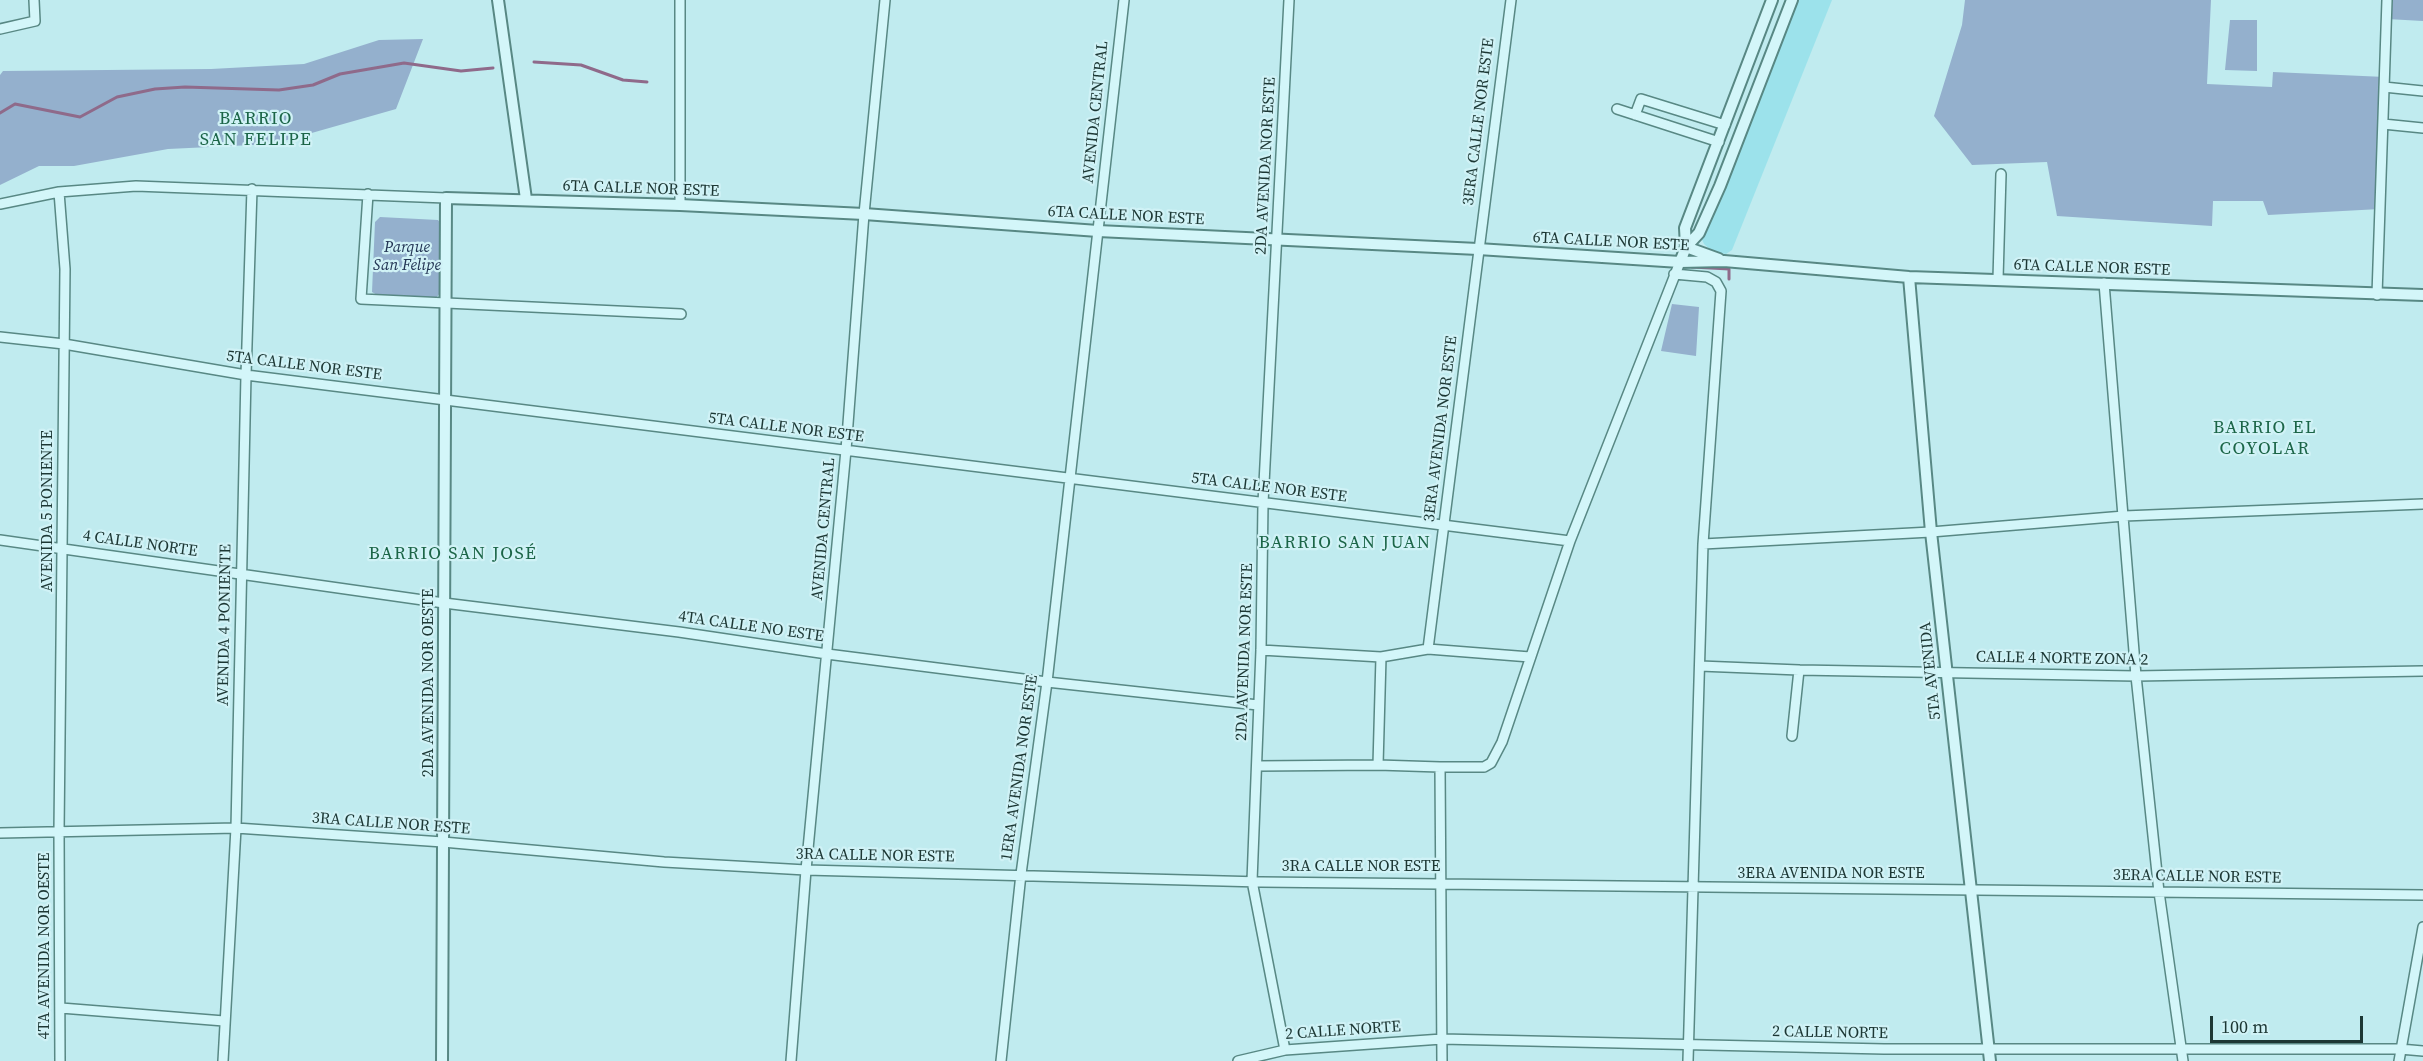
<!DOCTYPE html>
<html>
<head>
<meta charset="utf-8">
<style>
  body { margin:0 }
  #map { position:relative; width:2423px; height:1061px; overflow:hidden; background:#c0ebef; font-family:"Source Serif 4",serif }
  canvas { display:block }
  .scale { position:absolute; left:2210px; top:1016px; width:153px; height:27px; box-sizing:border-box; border:3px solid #1c3734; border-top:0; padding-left:8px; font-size:18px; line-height:21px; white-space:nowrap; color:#1c3734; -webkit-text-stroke:4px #d0f2f6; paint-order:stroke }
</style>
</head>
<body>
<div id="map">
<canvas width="2423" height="1061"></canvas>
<div class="scale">100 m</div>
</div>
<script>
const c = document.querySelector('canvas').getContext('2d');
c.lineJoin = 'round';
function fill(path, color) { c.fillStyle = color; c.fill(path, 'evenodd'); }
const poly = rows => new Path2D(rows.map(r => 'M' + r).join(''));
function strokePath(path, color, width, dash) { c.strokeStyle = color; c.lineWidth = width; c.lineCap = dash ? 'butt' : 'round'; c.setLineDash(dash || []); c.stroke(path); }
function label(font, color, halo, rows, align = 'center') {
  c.font = font + ' "Source Serif 4",serif'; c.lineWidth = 4.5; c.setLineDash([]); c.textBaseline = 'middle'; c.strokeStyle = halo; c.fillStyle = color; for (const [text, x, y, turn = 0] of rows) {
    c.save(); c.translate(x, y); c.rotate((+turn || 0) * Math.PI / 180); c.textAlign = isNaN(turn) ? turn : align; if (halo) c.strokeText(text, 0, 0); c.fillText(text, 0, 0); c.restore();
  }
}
fill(poly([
  [1965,0,2211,0,2207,84,2272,87,2273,72,2385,77,2380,209,2268,215,2263,201,2213,201,2212,226,2057,216,2047,162,1972,165,1934,116,1962,25],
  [2387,0,2423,0,2423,21,2387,19],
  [2230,20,2257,20,2257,71,2225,70],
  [423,39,396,109,273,144,168,149,74,166,39,166,0,185,0,75,3,71,211,69,304,64,379,40],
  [380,217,438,220,442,225,441,292,436,298,379,296,372,292,375,222],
  [1672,304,1699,307,1696,356,1661,351]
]), '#94b0cd');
fill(poly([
  [1790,0,1832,0,1732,250,1726,254,1713,252,1704,244,1699,233]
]), '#9ce2eb');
strokePath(poly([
  [534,62,581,65,623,80,647,82],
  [0,113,15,104,80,117,117,97,155,89,185,87,279,90,313,85,340,74,404,63,461,71,493,68],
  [1692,267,1729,269],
  [1729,279,1729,269]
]), '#8f6a8a', 3);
const minor = poly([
  [0,29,35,21,34,0],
  [2384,87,2423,91],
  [1617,109,1719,142],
  [1635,115,1641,99,1725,125],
  [2383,124,2423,128],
  [59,192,65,269,59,831,60,1061],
  [368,194,361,299,681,314],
  [0,204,59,192,136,186,446,198],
  [680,205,680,0],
  [1674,274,1707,277,1716,282,1721,291,1703,544,1688,1061],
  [1998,279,2001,174],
  [2104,283,2136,676,2159,892,2183,1061],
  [2377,295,2387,0],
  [0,337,64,344,246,375,1570,541],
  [0,540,444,603,679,632,827,654,1047,682,1258,705],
  [1703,544,1931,532,2124,516,2423,504],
  [1428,649,1511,0],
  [1261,650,1381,657,1428,649,1530,657],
  [1700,666,1799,670,2136,676,2423,671],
  [1792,736,1799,670],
  [1378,765,1381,657],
  [1257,766,1378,765,1440,767,1484,767,1491,763,1502,742,1570,541,1680,262],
  [1440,767,1442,1061],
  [0,833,236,828,443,842,664,862,806,870,1261,882,2423,895],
  [61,1008,224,1021],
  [1285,1050,1252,881,1261,650,1263,503,1289,0],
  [223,1061,236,828,246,375,252,189],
  [791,1061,806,870,846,450,864,214,885,0],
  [1001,1061,1021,874,1047,682,1124,0],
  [1238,1061,1285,1050,1442,1039,1884,1049,2400,1049,2423,1051],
  [2399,1061,2423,927]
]);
const tertiary = poly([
  [498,0,526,199],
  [1686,247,1685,228,1772,0],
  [1686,247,1719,259],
  [1680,262,1686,247,1699,233,1720,186,1792,0],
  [1909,277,1931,532,1990,1061],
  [442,1061,446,198,680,205,864,214,1098,231,1478,249,1680,262,1724,261,1909,277,2423,295]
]);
strokePath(minor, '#588884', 12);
strokePath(tertiary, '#588884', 14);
strokePath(minor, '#d3f6f9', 9);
strokePath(tertiary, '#d3f6f9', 10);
label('16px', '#1c3734', '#d0f2f6', [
  ["AVENIDA CENTRAL",1096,112,-84],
  ["3ERA CALLE NOR ESTE",1479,122,-83],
  ["2DA AVENIDA NOR ESTE",1266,166,-87],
  ["6TA CALLE NOR ESTE",641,189,2],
  ["6TA CALLE NOR ESTE",1126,216,3],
  ["6TA CALLE NOR ESTE",1611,242,3],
  ["6TA CALLE NOR ESTE",2092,268,2],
  ["5TA CALLE NOR ESTE",304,366,7],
  ["5TA CALLE NOR ESTE",786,428,7],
  ["3ERA AVENIDA NOR ESTE",1441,429,-83],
  ["5TA CALLE NOR ESTE",1269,488,7],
  ["AVENIDA 5 PONIENTE",48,511,-90],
  ["AVENIDA CENTRAL",824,529,-85],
  ["4 CALLE NORTE",140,544,8],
  ["AVENIDA 4 PONIENTE",225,625,-89],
  ["4TA CALLE NO ESTE",751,627,8],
  ["2DA AVENIDA NOR ESTE",1245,652,-88],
  ["CALLE 4 NORTE ZONA 2",2062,659,1],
  ["5TA AVENIDA",1931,671,-96],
  ["2DA AVENIDA NOR OESTE",429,683,-90],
  ["1ERA AVENIDA NOR ESTE",1020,768,-82],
  ["3RA CALLE NOR ESTE",391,824,4],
  ["3RA CALLE NOR ESTE",875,856,1],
  ["3RA CALLE NOR ESTE",1361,867],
  ["3ERA AVENIDA NOR ESTE",1831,874],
  ["3ERA CALLE NOR ESTE",2197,877,1],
  ["4TA AVENIDA NOR OESTE",45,946,-90],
  ["2 CALLE NORTE",1343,1031,-4],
  ["2 CALLE NORTE",1830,1033,1]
]);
label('italic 16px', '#233554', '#d0f2f6', [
  ["Parque",407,248],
  ["San Felipe",407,266]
]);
c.letterSpacing = '1.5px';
label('18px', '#1b6547', '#d0f2f6', [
  ["BARRIO",256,119],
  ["SAN FELIPE",256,140],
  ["BARRIO EL",2265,428],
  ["COYOLAR",2265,449],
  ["BARRIO SAN JUAN",1345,543],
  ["BARRIO SAN JOSÉ",453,554]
]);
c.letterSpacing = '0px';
</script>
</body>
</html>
